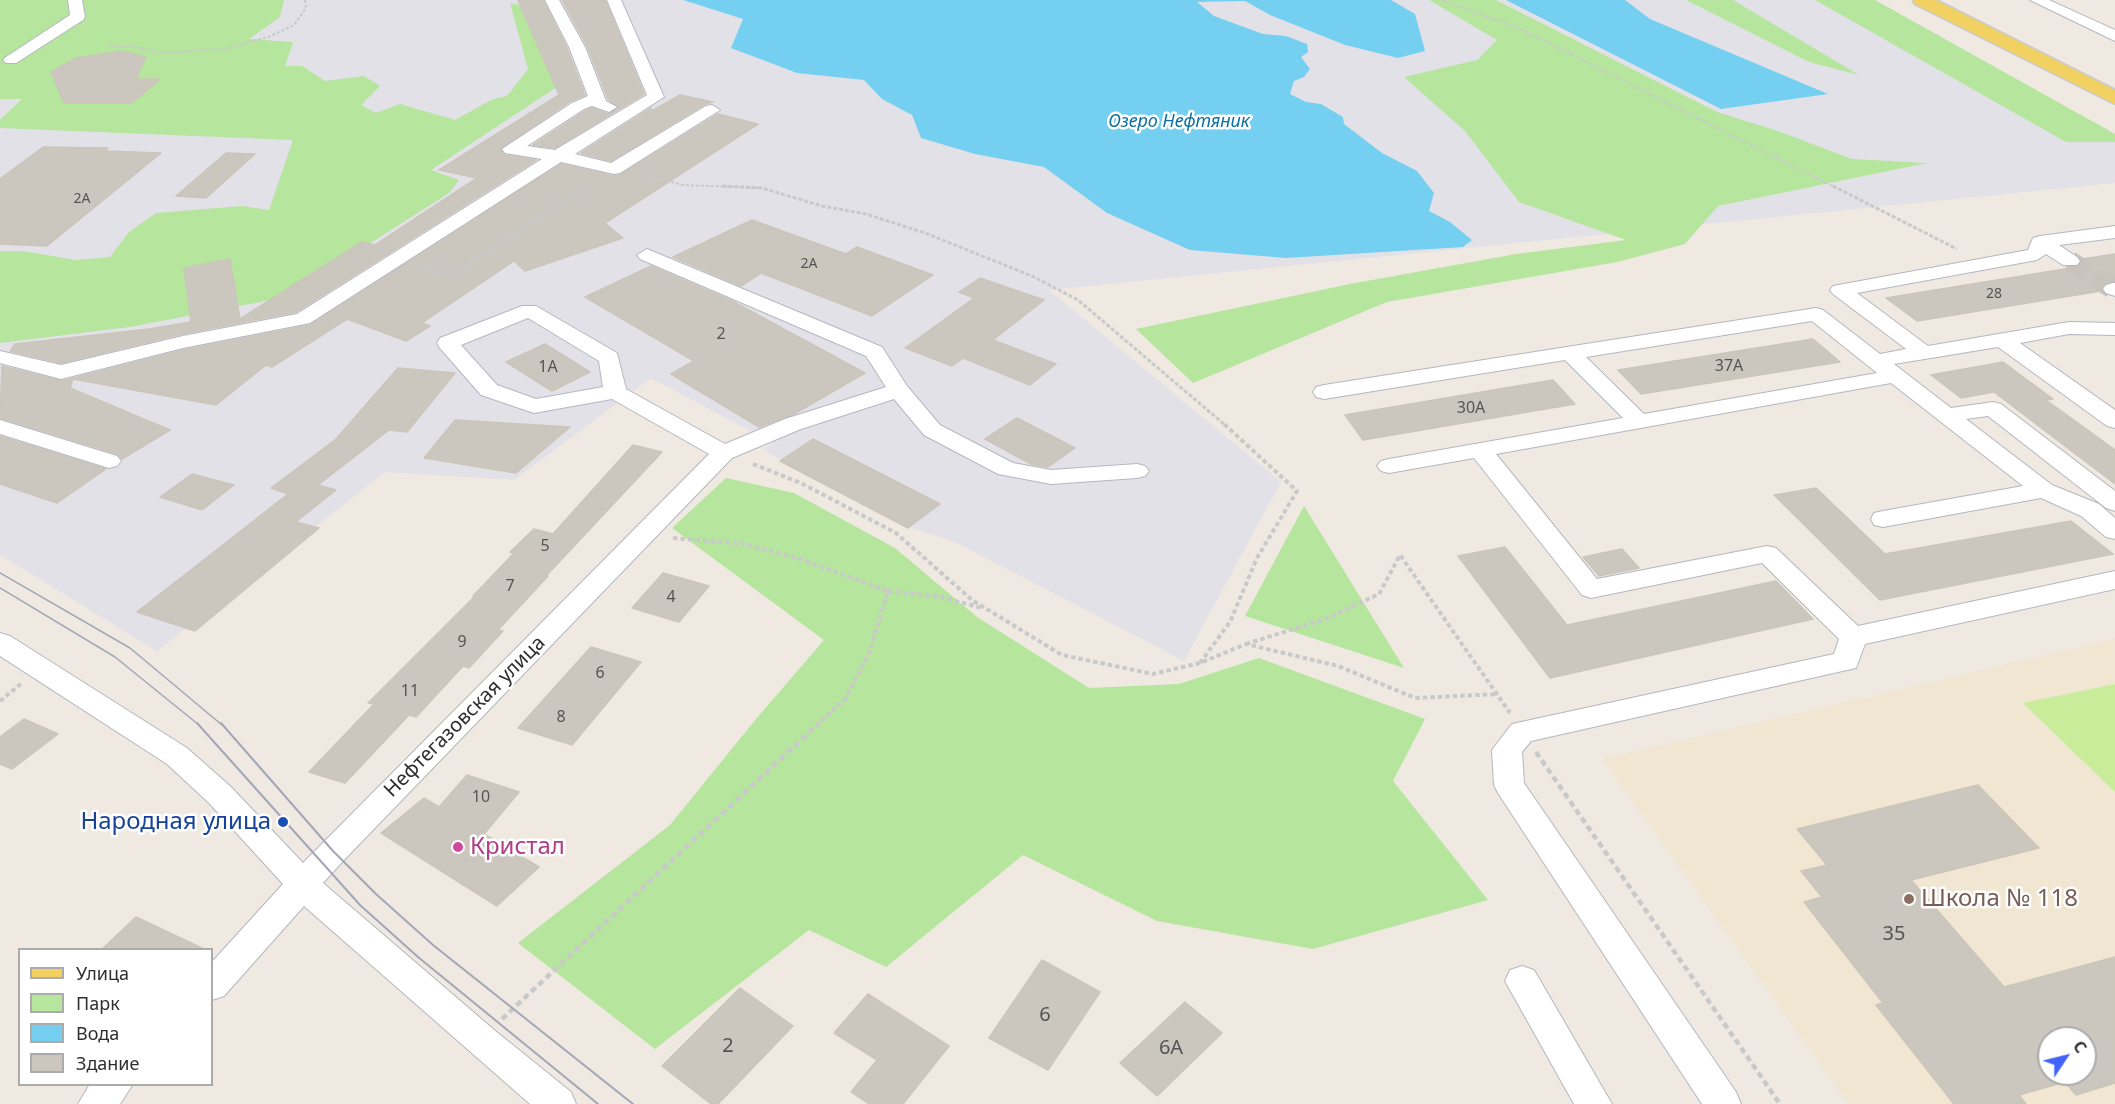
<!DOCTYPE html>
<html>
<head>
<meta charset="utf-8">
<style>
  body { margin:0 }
  #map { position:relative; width:2115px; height:1104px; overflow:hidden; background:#efe9e1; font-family:"Noto Sans",sans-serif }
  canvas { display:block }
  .legend { position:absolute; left:18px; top:948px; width:195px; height:138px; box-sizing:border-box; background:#fff; border:2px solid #ababab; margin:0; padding:8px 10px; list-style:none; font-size:18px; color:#2e2e2e }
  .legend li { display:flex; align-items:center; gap:12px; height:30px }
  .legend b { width:30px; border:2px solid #ababab }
  .north { position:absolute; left:2037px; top:1026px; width:60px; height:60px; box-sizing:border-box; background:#fff; border:2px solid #ababab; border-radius:50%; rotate:55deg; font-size:16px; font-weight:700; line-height:24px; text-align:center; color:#2e2e2e }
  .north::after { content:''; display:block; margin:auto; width:21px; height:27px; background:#4264fb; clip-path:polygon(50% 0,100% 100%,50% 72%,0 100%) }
</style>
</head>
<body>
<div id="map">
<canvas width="2115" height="1104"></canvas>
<ul class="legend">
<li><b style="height:8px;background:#f2d163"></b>Улица</li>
<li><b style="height:16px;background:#b6e59e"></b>Парк</li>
<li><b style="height:16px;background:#75cff0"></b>Вода</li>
<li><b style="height:16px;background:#cbc7bf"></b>Здание</li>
</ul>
<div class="north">С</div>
</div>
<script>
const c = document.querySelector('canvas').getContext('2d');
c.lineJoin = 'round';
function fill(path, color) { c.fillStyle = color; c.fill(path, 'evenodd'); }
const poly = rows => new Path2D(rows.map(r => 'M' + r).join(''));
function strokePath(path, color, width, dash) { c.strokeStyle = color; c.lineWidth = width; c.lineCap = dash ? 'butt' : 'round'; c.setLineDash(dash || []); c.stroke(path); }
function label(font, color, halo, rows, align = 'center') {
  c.font = font + ' "Noto Sans",sans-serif'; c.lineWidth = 5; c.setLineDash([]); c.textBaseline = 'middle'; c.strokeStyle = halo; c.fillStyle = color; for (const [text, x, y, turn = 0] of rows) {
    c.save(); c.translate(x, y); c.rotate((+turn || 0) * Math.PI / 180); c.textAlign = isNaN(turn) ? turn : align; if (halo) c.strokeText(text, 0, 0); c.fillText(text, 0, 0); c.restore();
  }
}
fill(poly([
  [0,0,1856,0,2115,139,2115,183,1049,290,1281,482,1184,661,955,542,902,525,763,450,773,443,651,378,514,480,385,472,157,651,0,555]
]), '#e3e1e8');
fill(poly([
  [2115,639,2115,1104,1849,1104,1602,759],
  [2049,1038,2085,1038,2085,1074,2049,1074]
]), '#f0e6d1');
fill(poly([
  [0,0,284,0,280,17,249,39,293,42,285,66,302,66,325,81,364,76,380,86,361,105,376,113,400,104,455,120,493,99,507,96,528,69,510,3,535,8,566,81,431,170,459,180,449,193,286,297,130,327,0,343,0,251,23,251,76,260,110,257,129,232,156,213,242,206,269,210,293,140,0,128,0,120,22,99,0,99],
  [1429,0,1496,0,1717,112,1778,131,1852,159,1927,163,1718,206,1685,244,1617,262,1387,302,1193,383,1136,329,1350,284,1516,254,1626,240,1519,202,1465,131,1404,77,1477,60,1497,40],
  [1686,0,1733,0,1859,75,1809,62],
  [1815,0,1875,0,2115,134,2115,142,2066,142],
  [726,478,794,493,895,548,977,617,1089,688,1179,684,1259,658,1425,719,1393,781,1488,900,1313,949,1157,921,1023,855,886,967,809,930,655,1049,518,943,670,825,756,719,824,640,672,528],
  [1304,506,1404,668,1245,616]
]), '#b6e59e');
fill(poly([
  [2115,684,2115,792,2023,703]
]), '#c9ec9a');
fill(poly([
  [683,0,1391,0,1415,14,1425,51,1398,58,1345,45,1270,15,1245,1,1197,2,1214,16,1263,34,1286,36,1307,44,1308,52,1301,57,1310,69,1304,77,1294,81,1290,94,1306,102,1321,104,1343,117,1344,124,1382,153,1417,171,1434,193,1429,211,1450,222,1472,240,1463,247,1286,258,1190,250,1107,213,1044,167,975,154,921,138,912,115,882,99,864,80,797,73,731,48,743,19],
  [1506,0,1625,0,1650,19,1828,94,1721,109]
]), '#75cff0');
const building = poly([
  [518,0,543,0,567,48,585,95,571,101,500,149,505,155,536,160,296,312,182,334,61,363,10,351,15,344,149,329,191,322,184,268,230,259,240,319,362,242,375,245,477,178,439,170,559,95,518,0],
  [562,0,605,0,644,94,555,148,533,145,585,111,592,108,608,114,619,108,608,99,587,46,562,0],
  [122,51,146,57,136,79,160,79,132,103,64,103,51,72,76,58,122,51],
  [680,95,713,102,705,104,611,161,581,153,651,108,652,111,680,95],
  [718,114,758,124,605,223,623,238,525,271,514,261,422,323,430,326,406,341,347,319,272,367,266,365,216,405,73,379,70,388,170,430,122,459,118,454,0,418,2,366,62,381,183,350,310,325,561,164,614,176,620,175,718,114],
  [43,147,108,148,105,151,161,153,47,246,0,244,0,179,43,147],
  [226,153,255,154,206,198,176,196,226,153],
  [752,220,846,254,857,247,933,275,872,316,761,273,741,286,673,257,752,220],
  [2115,254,2115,281,2104,284,2101,291,1917,321,1886,298,2077,267,2082,259,2115,254],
  [651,266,732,301,865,373,794,414,759,427,671,374,694,361,585,297,651,266],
  [980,278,1044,300,993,340,1056,364,1030,385,963,358,952,366,905,348,974,298,959,292,980,278],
  [1813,339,1840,362,1641,394,1618,370,1813,339],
  [545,344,590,372,552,391,506,362,545,344],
  [2003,362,2053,399,2046,400,2115,450,2115,484,1994,392,1961,398,1931,375,2003,362],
  [398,368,455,373,407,432,389,430,318,485,336,490,296,522,319,528,195,631,137,612,288,494,271,488,336,439,398,368],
  [1553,380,1575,404,1363,440,1345,415,1553,380],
  [1017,418,1075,448,1048,467,1031,464,985,439,1017,418],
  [455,420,570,427,516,473,424,458,455,420],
  [0,436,106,469,57,503,0,484,0,436],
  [813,439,940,504,908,528,780,461,813,439],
  [633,445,662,452,546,576,548,576,498,630,503,631,469,668,463,666,416,717,409,715,345,783,309,772,374,704,368,703,475,596,473,596,514,553,510,552,534,529,553,534,633,445],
  [192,474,234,485,202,510,160,497,192,474],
  [1816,488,1885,554,2071,521,2113,554,1880,600,1774,495,1816,488],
  [1505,547,1567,625,1776,581,1813,619,1550,678,1458,556,1505,547],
  [1622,549,1639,568,1599,576,1583,557,1622,549],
  [663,573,709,586,679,622,632,608,663,573],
  [591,647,641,662,572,745,518,728,591,647],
  [24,719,58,734,12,769,0,764,0,737,24,719],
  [467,775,519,792,484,834,539,867,497,906,381,833,424,798,439,807,467,775],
  [1978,785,2039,848,1911,880,2004,987,2115,957,2115,1083,2076,1095,2065,1082,2019,1095,2026,1104,1954,1104,1876,1005,1883,1003,1804,902,1822,897,1801,871,1827,865,1797,829,1978,785],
  [2049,1038,2085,1038,2085,1074,2049,1074,2049,1038],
  [136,917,206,950,101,950,136,917],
  [1042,960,1100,992,1048,1070,989,1038,1042,960],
  [740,988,793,1026,718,1104,711,1104,662,1066,740,988],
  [868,994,949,1046,903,1104,869,1104,851,1092,877,1060,834,1033,868,994],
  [1185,1002,1222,1033,1157,1096,1120,1063,1185,1002]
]);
fill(building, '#cbc7bf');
strokePath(building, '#cbc5ba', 1.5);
strokePath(poly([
  [2070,261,2113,289]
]), '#c8c4bd', 20, [20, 10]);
const minor = poly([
  [68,0,82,0,85,17,83,20,16,63,6,63,3,60,6,57,70,15,68,0],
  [545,0,559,0,585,47,606,101,617,107,609,112,592,106,584,109,527,146,555,150,647,95,607,0,621,0,664,97,575,154,611,163,706,106,712,105,720,110,620,173,614,174,561,162,310,323,183,348,61,379,0,363,0,351,61,365,183,336,297,314,542,159,505,153,502,149,572,103,588,96,569,47,545,0],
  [2030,0,2049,0,2115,30,2115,41,2030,0],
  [2115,226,2115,238,2059,245,2077,257,2080,261,2077,265,2063,265,2046,254,2037,260,1857,293,1928,346,2069,322,2115,323,2115,335,2069,334,2020,343,2115,410,2115,428,2107,426,1998,347,1894,364,1951,408,1993,402,2001,404,2115,491,2115,511,2106,508,1988,416,1966,419,2052,485,2099,504,2115,518,2115,539,2106,537,2081,516,2041,498,1883,527,1874,525,1871,519,1874,513,1883,511,2023,486,1891,383,1496,454,1597,579,1767,546,1776,548,1858,626,2115,571,2115,589,1865,644,1856,668,1531,741,1522,752,1524,783,1736,1092,1741,1104,1702,1104,1498,793,1494,785,1492,750,1512,724,1834,654,1839,639,1762,563,1591,598,1582,595,1474,458,1389,473,1381,471,1377,466,1381,461,1389,459,1623,418,1565,360,1324,399,1316,397,1313,392,1316,387,1324,385,1816,308,1823,310,1880,354,1906,349,1833,294,1830,290,1833,286,2028,250,2033,238,2040,236,2115,226],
  [1812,321,1877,373,1644,414,1586,357,1812,321],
  [647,249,882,347,907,386,940,425,1013,463,1051,470,1137,464,1145,466,1149,471,1145,476,1137,478,1051,484,998,474,924,435,894,399,801,429,732,458,344,860,323,883,493,1029,571,1092,576,1104,530,1104,304,906,224,996,212,1000,212,962,283,884,209,803,167,764,0,656,0,633,10,636,187,748,231,787,303,863,709,454,612,399,534,413,481,395,440,348,437,343,440,338,522,306,536,306,617,353,626,389,725,444,785,419,886,387,866,356,640,259,637,255,647,249],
  [528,318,599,361,603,387,536,399,497,385,461,345,528,318],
  [2113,283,2115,283,2115,296,2106,293,2103,289,2106,285,2113,283],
  [0,420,117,456,121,461,117,466,109,468,0,434,0,420],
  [1522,966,1534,970,1612,1104,1574,1104,1505,981,1510,970,1522,966],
  [90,1084,133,1084,120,1104,78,1104,90,1084]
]);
const major = poly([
  [1913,0,1936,0,2115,90,2115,104,1915,4,1913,0]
]);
strokePath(minor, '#b4b7c1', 2);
strokePath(major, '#c9c9c9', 3);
strokePath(poly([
  [1442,0,1521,29,1836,188],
  [110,47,135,47,166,53,228,48,268,37,294,25,306,8,305,0],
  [642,175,683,185,762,188],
  [585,188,594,182]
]), '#c9c9c9', 2, [3, 2]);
strokePath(poly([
  [722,186,762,188,822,206,866,214,925,233,1034,277,1078,300,1225,425],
  [1833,186,1957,249],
  [419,267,450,275,587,186]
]), '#c9c9c9', 3, [4, 2]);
strokePath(poly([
  [753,464,801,483,896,533,972,600,1062,655,1153,674,1200,663,1246,644,1338,666,1415,698,1498,694],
  [673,538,745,544,797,558,888,591,870,651,845,699,817,725],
  [888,591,941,597,982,608],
  [1246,644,1325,619,1379,594,1400,555,1510,713],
  [1200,663,1230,622,1257,558,1297,491,1223,423],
  [0,701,22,683]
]), '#c9c9c9', 4, [4.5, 3]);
strokePath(poly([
  [1536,752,1780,1104],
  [502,1019,819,723]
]), '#c9c9c9', 4.5, [6, 4]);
fill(minor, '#fff');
fill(major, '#f2d163');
strokePath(poly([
  [0,573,130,648,222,725],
  [0,588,115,657,199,725]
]), '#a3a6b8', 1.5);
strokePath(poly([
  [197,723,360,905,418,957,598,1104],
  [221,723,333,851,376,894,433,945,633,1104]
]), '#a3a6b8', 2);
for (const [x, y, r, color] of [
  [283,822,6,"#1a4fb4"],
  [458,847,6,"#d1479c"],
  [1909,899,6,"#8d6e63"]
]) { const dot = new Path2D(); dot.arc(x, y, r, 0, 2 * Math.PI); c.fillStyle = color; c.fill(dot); strokePath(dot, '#fff', 2); }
label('14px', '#555452', null, [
  ["2А",82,199],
  ["2А",809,264],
  ["28",1994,294]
]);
label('16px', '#555452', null, [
  ["2",721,334],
  ["37А",1729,366],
  ["1А",548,367],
  ["30А",1471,408],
  ["5",545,546],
  ["7",510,586],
  ["4",671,597],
  ["9",462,642],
  ["6",600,673],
  ["11",410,691],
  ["8",561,717],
  ["10",481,797]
]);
label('italic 18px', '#0d6fa3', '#fff', [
  ["Озеро Нефтяник",1179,122]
]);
label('20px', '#2e2e2e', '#fff', [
  ["Нефтегазовская улица",465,717,-45]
]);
label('20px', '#555452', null, [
  ["35",1894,934],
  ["6",1045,1015],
  ["2",728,1046],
  ["6А",1171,1048]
]);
label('24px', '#164399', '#fff', [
  ["Народная улица",271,822]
], 'right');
label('24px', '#b23c85', '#fff', [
  ["Кристал",470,847]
], 'left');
label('24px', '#785e54', '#fff', [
  ["Школа № 118",1921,899]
], 'left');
</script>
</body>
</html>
